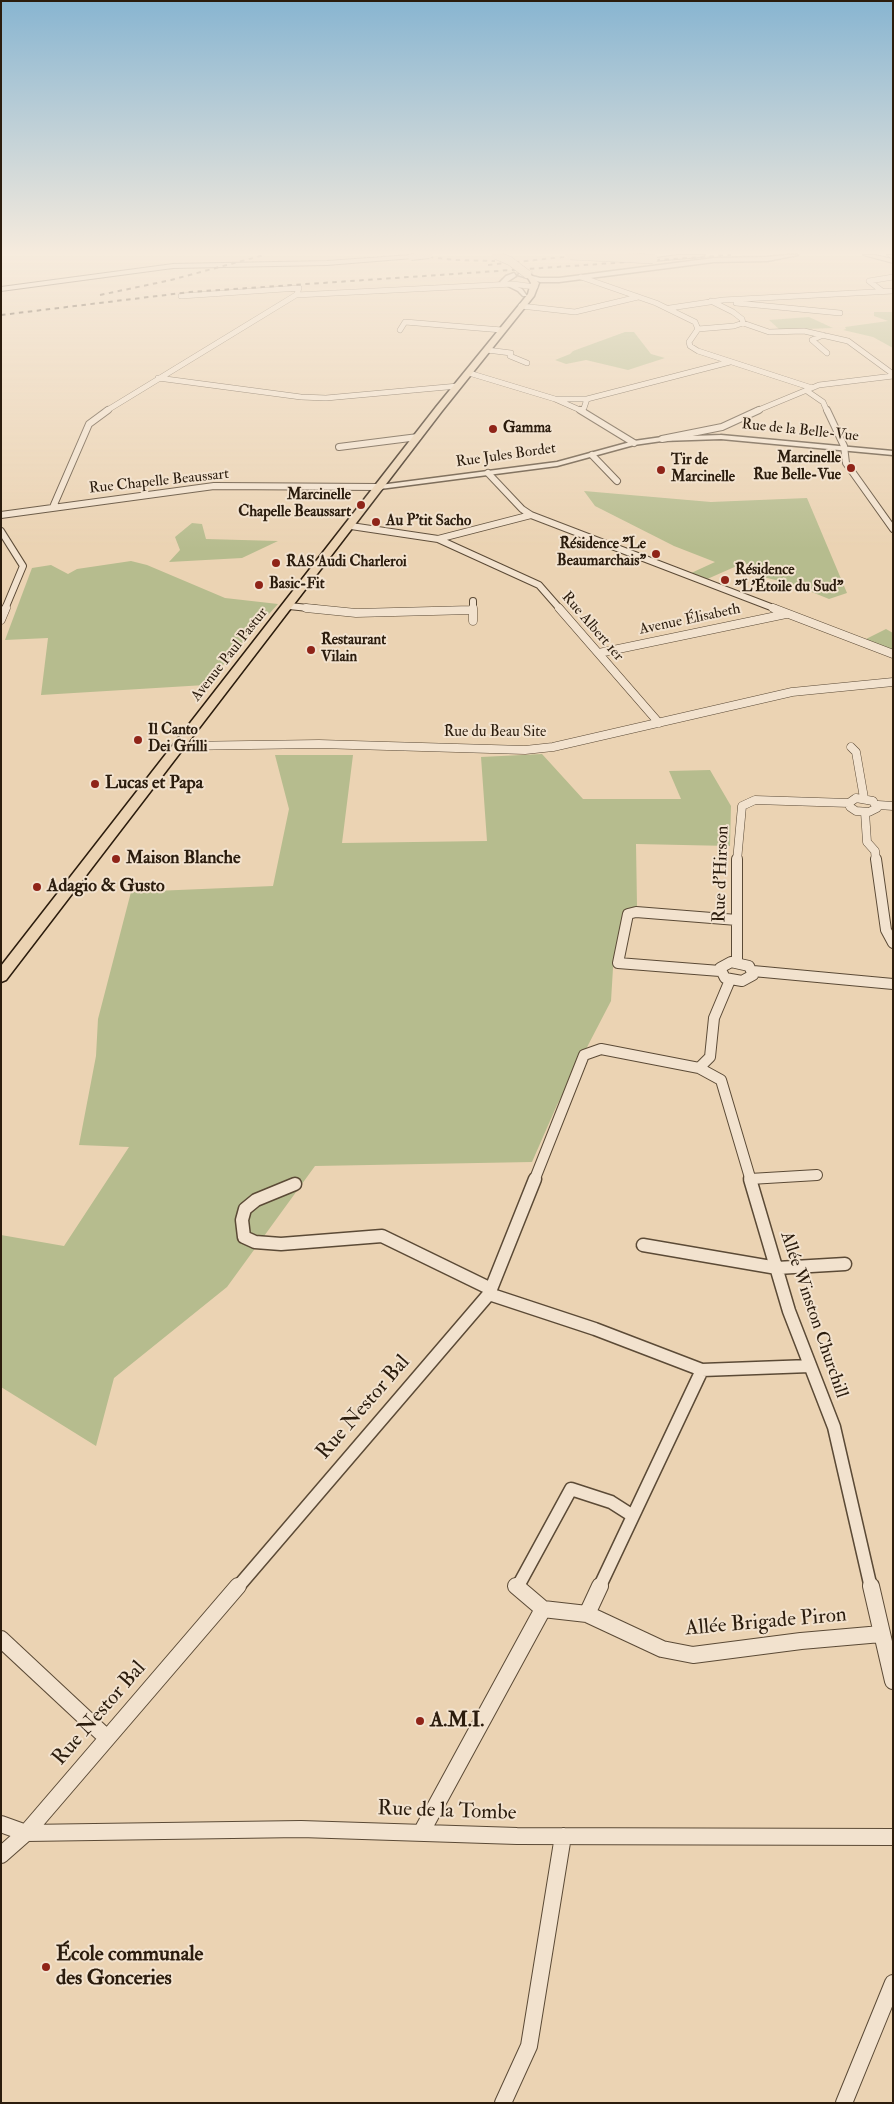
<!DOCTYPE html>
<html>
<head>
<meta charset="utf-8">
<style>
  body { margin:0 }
  #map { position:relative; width:894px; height:2104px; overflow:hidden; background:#ebd3b3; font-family:"IM FELL Double Pica",serif }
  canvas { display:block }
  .frame { position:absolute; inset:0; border:2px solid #2b1c0d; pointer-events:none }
</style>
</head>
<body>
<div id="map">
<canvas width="894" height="2104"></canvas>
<div class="frame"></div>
</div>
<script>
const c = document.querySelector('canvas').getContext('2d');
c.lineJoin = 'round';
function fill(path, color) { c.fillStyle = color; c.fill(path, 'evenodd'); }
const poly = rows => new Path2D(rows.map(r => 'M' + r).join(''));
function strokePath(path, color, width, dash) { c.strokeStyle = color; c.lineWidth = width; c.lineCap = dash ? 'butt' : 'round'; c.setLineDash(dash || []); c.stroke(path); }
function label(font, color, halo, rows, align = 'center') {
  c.font = font + ' "IM FELL Double Pica",serif'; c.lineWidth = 4; c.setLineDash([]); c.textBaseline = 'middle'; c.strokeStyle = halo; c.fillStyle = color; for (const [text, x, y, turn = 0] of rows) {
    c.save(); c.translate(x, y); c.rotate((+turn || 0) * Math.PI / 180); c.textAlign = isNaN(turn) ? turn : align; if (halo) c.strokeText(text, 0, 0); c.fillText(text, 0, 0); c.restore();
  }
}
fill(poly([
  [874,312,893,312,893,348,873,337,843,330,846,329,845,327,888,321,874,316],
  [809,317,833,328,780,330,769,320],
  [625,332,634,332,651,354,665,358,628,370,586,360,566,364,555,360,570,354,573,351],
  [584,491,711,502,807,498,847,593,829,599,792,584,759,576,768,571,749,564,739,565,705,580,689,574,715,562,674,546,595,506],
  [192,523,202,524,206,539,278,541,242,558,169,562,180,550,175,537],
  [131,561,147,565,225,598,278,604,205,685,41,695,48,638,5,640,32,568,51,565,68,574,77,569],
  [886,629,893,633,893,652,862,641],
  [542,754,583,799,681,799,669,771,710,770,731,806,730,846,636,844,637,906,624,910,613,968,611,1001,557,1105,532,1162,315,1166,227,1287,114,1378,96,1446,1,1387,1,1235,64,1246,129,1147,79,1145,96,1056,98,1019,131,892,273,886,289,809,275,755,353,755,342,843,487,841,481,757]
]), '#b6bc8e');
strokePath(poly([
  [514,275,533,273]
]), '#c5ae92', 5.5, [5.5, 3]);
const minorFar5 = poly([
  [581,277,656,303,695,322,698,329,689,342,690,346,698,351,812,388],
  [882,291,869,281,893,277],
  [181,296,299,288,297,294],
  [736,303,840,313],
  [521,306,575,312,638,297],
  [670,308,723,300,893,291],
  [743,323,769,332,804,331,848,341,893,374],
  [698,329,734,326,743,323,742,319,733,312,711,301],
  [400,330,405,322,502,330],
  [823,335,812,340,827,353],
  [487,350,511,353,510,356,527,363],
  [469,373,555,399],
  [158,378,301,397,326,398,458,386],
  [807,391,823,402,827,411],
  [555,399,587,399,584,408,580,410,555,399],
  [587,399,730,362],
  [580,410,582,411],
  [106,411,296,295,513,284,535,287],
  [756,411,819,385,893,376]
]);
const minorFar4 = poly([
  [580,410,634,443],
  [827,410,844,446,846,463,893,529],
  [662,439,722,427,759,410],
  [339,447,418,437],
  [592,455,617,481],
  [488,473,522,509,531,515,776,609],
  [53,507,89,424,108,410],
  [1,515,214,486,380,487],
  [351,526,438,539,539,585,560,609],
  [1,531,23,566,5,609],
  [438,539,531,515],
  [473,601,473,609],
  [289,606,318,609]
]);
const minorFar3 = poly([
  [306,608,356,613,471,610],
  [473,608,473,621],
  [559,608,659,723],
  [773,608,893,654],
  [1,620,6,608],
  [599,653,786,614],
  [180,746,319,744,525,750,553,747,792,692,893,682],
  [851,747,856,752,864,798],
  [856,798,873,801,877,808,869,812,856,811,850,807,849,803,856,798],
  [878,805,893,806],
  [865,812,867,842,875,851,876,861],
  [737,861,742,806,755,800,849,803]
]);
const minorFar2 = poly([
  [737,859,737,962],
  [876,859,886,930,893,943],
  [731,962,749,966,753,975,742,981,725,978,720,968,731,962],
  [720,971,618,963,628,914,636,912,737,920],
  [753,971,893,984],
  [730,980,714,1018,710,1057,699,1068,721,1080,751,1181],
  [750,1179,817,1175],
  [534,1181,584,1055,601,1049,699,1068]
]);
const minorFar1 = poly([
  [750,1179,789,1311,834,1427,871,1588],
  [295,1184,256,1200,245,1209,242,1220,244,1237,255,1242,281,1244,382,1236,491,1289],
  [643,1245,777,1268,845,1264],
  [489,1294,595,1329,702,1370,810,1366],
  [237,1588,489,1294,535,1179],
  [517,1588,571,1489,611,1502,633,1516],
  [599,1588,702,1370]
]);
const minor = poly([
  [516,1586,543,1609],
  [871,1586,893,1681],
  [543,1609,587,1614,662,1649,693,1655,801,1641,881,1634],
  [587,1614,600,1586],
  [1,1639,107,1738],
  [1,1824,26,1833,301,1829,517,1836,893,1837],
  [421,1833,543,1609],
  [1,1855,26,1833,238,1586],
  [503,2103,529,2046,563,1836],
  [844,2103,893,1983]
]);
const tertiary = poly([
  [787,255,798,255,767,261,714,262,559,282,540,282,518,275,521,273,540,278,559,278,714,258,767,257,787,255],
  [514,273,516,276,507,282,522,289,527,296,523,296,518,291,500,282,506,276,514,273],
  [721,435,893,451,893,455,721,439,662,441,634,445,557,466,380,489,376,487,380,485,557,462,634,441,662,437,721,435]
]);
const secondary = poly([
  [411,255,413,258,327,265,173,268,1,291,1,287,173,264,327,261,411,255],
  [887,255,893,255,893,259,891,258,887,255]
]);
const primary = poly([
  [525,273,529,273,539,283,534,296,442,411,6,980,1,982,1,966,436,407,528,294,531,283,525,273]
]);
const motorway = poly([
  [678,255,705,255,701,257,653,261,649,259,678,255],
  [863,255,875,255,893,259,893,263,863,255]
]);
strokePath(minorFar5, '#5b4a36', 6);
strokePath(minorFar4, '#5b4a36', 8);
strokePath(minorFar3, '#5b4a36', 9);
strokePath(minorFar2, '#5b4a36', 12);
strokePath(minorFar1, '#5b4a36', 15);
strokePath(minor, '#5b4a36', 18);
strokePath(tertiary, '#5b4a36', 3);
strokePath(secondary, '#2b1c0d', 2);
strokePath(primary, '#2b1c0d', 3);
strokePath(motorway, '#2b1c0d', 2);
strokePath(minorFar5, '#f2e2ce', 5);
strokePath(minorFar4, '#f2e2ce', 6);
strokePath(minorFar3, '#f2e2ce', 8);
strokePath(minorFar2, '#f2e2ce', 10);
strokePath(minorFar1, '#f2e2ce', 12);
strokePath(minor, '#f2e2ce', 16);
fill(tertiary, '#f2e2ce');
fill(secondary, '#f2e2ce');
fill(primary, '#ebd3b3');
fill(motorway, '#ebd3b3');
strokePath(poly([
  [411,255,456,260,495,261],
  [576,258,608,255],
  [488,265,582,255],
  [100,295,171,280,264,255],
  [1,315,190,292,731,255]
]), '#2b1c0d', 2, [4.5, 4.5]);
const secondaryBridge = poly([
  [411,257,429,255]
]);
const primaryBridge = poly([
  [496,255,510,261,527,274]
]);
const motorwayBridge = poly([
  [570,255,653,259]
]);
strokePath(secondaryBridge, '#2b1c0d', 8, []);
strokePath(primaryBridge, '#2b1c0d', 9, []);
strokePath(motorwayBridge, '#2b1c0d', 10, []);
strokePath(secondaryBridge, '#f2e2ce', 6);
strokePath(primaryBridge, '#ebd3b3', 8);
strokePath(motorwayBridge, '#ebd3b3', 9);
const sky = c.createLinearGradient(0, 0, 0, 549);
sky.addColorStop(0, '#88b5d1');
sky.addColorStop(0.46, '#f6ebdd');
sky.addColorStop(1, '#f6ebdd00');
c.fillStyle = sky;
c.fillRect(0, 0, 894, 549);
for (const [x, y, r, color] of [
  [493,429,5,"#8f2418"],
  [851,468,5,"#8f2418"],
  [661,470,5,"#8f2418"],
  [361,505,5,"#8f2418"],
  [376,522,5,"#8f2418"],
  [656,554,5,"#8f2418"],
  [276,563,5,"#8f2418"],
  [725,580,5,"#8f2418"],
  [259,585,5,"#8f2418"],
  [311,650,5,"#8f2418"],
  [138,740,5,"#8f2418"],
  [95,784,5,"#8f2418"],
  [116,859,5,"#8f2418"],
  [37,887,5,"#8f2418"],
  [420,1721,5,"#8f2418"],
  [46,1967,5,"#8f2418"]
]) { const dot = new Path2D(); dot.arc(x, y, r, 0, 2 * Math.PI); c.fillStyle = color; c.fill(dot); strokePath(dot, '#f2e2ce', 2); }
label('bold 15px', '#2b1c0d', '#f2e2ce', [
  ["Gamma",503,429],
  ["Marcinelle",841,459,"right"],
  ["Rue Belle-Vue",841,476,"right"],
  ["Tir de",671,461],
  ["Marcinelle",671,478],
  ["Marcinelle",351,496,"right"],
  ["Chapelle Beaussart",351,513,"right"],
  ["Au P'tit Sacho",386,522],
  ["Résidence \"Le",646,545,"right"],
  ["Beaumarchais\"",646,562,"right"],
  ["RAS Audi Charleroi",286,563],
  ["Résidence",735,571],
  ["\"L'Étoile du Sud\"",735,588],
  ["Basic-Fit",269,585],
  ["Restaurant",321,641],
  ["Vilain",321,658],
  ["Il Canto",148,731],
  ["Dei Grilli",148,748]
], 'left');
label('15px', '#2b1c0d', '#f2e2ce', [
  ["Rue de la Belle-Vue",800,431,6],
  ["Rue Jules Bordet",506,456,-8],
  ["Rue Chapelle Beaussart",159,482,-6],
  ["Avenue Élisabeth",690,620,-12],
  ["Rue Albert 1er",592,627,49],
  ["Avenue Paul Pastur",230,655,-52],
  ["Rue du Beau Site",495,733]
]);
label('bold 18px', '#2b1c0d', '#f2e2ce', [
  ["Lucas et Papa",105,784],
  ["Maison Blanche",126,859],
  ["Adagio & Gusto",47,887]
], 'left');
label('18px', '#2b1c0d', '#f2e2ce', [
  ["Rue d'Hirson",722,874,-88],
  ["Allée Winston Churchill",813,1315,71]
]);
label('21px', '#2b1c0d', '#f2e2ce', [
  ["Rue Nestor Bal",364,1408,-49],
  ["Allée Brigade Piron",766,1623,-5],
  ["Rue Nestor Bal",100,1714,-49],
  ["Rue de la Tombe",447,1812,2]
]);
label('bold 21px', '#2b1c0d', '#f2e2ce', [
  ["A.M.I.",430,1721],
  ["École communale",56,1955],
  ["des Gonceries",56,1979]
], 'left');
</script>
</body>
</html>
